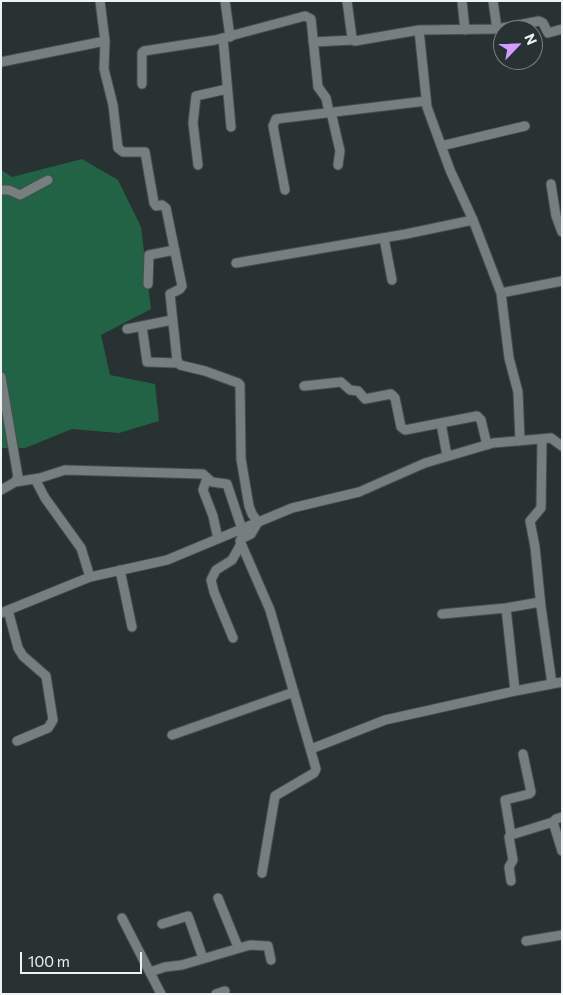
<!DOCTYPE html>
<html>
<head>
<meta charset="utf-8">
<style>
  body { margin:0 }
  #map { position:relative; width:563px; height:995px; overflow:hidden; background:#293233; font-family:Commissioner,sans-serif }
  canvas { display:block }
  .frame { position:absolute; inset:0; border:2px solid #edf3f3; pointer-events:none }
  .north { position:absolute; left:493px; top:20px; width:50px; height:50px; box-sizing:border-box; background:#293233; border:1px solid #777f80; border-radius:50%; rotate:66deg; font-size:14px; font-weight:700; line-height:20px; text-align:center; color:#edf3f3 }
  .north::after { content:''; display:block; margin:auto; width:18px; height:22px; background:#d29dfd; clip-path:polygon(50% 0,100% 100%,50% 72%,0 100%) }
  .scale { position:absolute; left:20px; top:952px; width:122px; height:22px; box-sizing:border-box; border:2px solid #edf3f3; border-top:0; padding-left:6px; font-size:15px; line-height:18px; white-space:nowrap; color:#edf3f3; -webkit-text-stroke:4px #293233; paint-order:stroke }
</style>
</head>
<body>
<div id="map">
<canvas width="563" height="995"></canvas>
<div class="frame"></div>
<div class="north">N</div>
<div class="scale">100 m</div>
</div>
<script>
const c = document.querySelector('canvas').getContext('2d');
c.lineJoin = 'round';
function fill(path, color) { c.fillStyle = color; c.fill(path, 'evenodd'); }
const poly = rows => new Path2D(rows.map(r => 'M' + r).join(''));
function strokePath(path, color, width, dash) { c.strokeStyle = color; c.lineWidth = width; c.lineCap = dash ? 'butt' : 'round'; c.setLineDash(dash || []); c.stroke(path); }
fill(poly([
  [82,159,118,180,141,227,151,309,101,335,110,375,155,384,159,421,119,433,72,429,25,448,1,448,1,170,12,177]
]), '#216344');
const street = poly([
  [100,1,105,41,104,69,113,105,118,148,123,152,145,152,154,203,156,206,162,205,166,208,182,286,180,289,170,294,177,360,180,365,205,371,238,383,240,385,241,459,249,506,252,514,258,522,251,534,241,539,240,541,270,610,316,769,314,773,275,796,262,873],
  [225,1,230,37],
  [347,1,352,38,355,41,419,30,497,29,539,21,543,23,548,33,562,29],
  [462,1,465,30],
  [493,1,497,29],
  [419,30,427,107,450,170,473,220,501,293,509,358,518,392,520,441],
  [223,38,231,127],
  [313,42,353,40],
  [1,62,105,41],
  [142,84,142,53,144,51,215,40,305,16,311,19,318,87,326,98,329,112],
  [331,112,340,151,338,165],
  [441,146,525,126],
  [198,165,193,123,196,96,227,89],
  [551,184,556,216,562,232],
  [1,190,9,190,20,195,48,180],
  [285,190,273,126,276,119,426,101],
  [384,238,392,280],
  [236,263,406,234,473,220],
  [148,284,149,255,175,250],
  [501,293,562,281],
  [142,326,147,362,177,363],
  [127,329,172,320],
  [1,377,18,477,15,482,1,490],
  [304,386,341,382,350,390,358,391,365,399,391,394,395,398,401,427,405,430,477,416,481,420,487,445],
  [441,423,447,456],
  [542,439,541,508,530,521,535,547,541,607,552,684],
  [207,478,203,490,213,516,218,539],
  [35,479,45,498,81,548,90,577],
  [15,482,40,478,65,470,203,474,212,482,227,484,242,529],
  [120,570,132,627],
  [8,610,18,648,23,656,46,676,53,720,48,728,17,741],
  [1,613,90,577,167,560,292,508,359,492,425,463,493,443,551,438,562,446],
  [442,614,506,608],
  [233,638,214,592,211,580,216,570,232,560,241,544],
  [515,691,506,608,540,602],
  [172,735,294,692],
  [311,749,385,720,515,691,562,682],
  [553,822,562,851],
  [511,835,505,800,529,794,531,792,523,754],
  [511,881,509,867,513,860,509,837,511,835,553,822,556,819,562,817],
  [218,898,238,947],
  [122,918,161,994],
  [162,924,188,916,203,958],
  [526,941,562,935],
  [150,972,165,967,182,965,250,945,268,946,271,960],
  [216,994,225,991]
]);
strokePath(street, '#474e4e', 11);
strokePath(street, '#757f80', 9);
</script>
</body>
</html>
